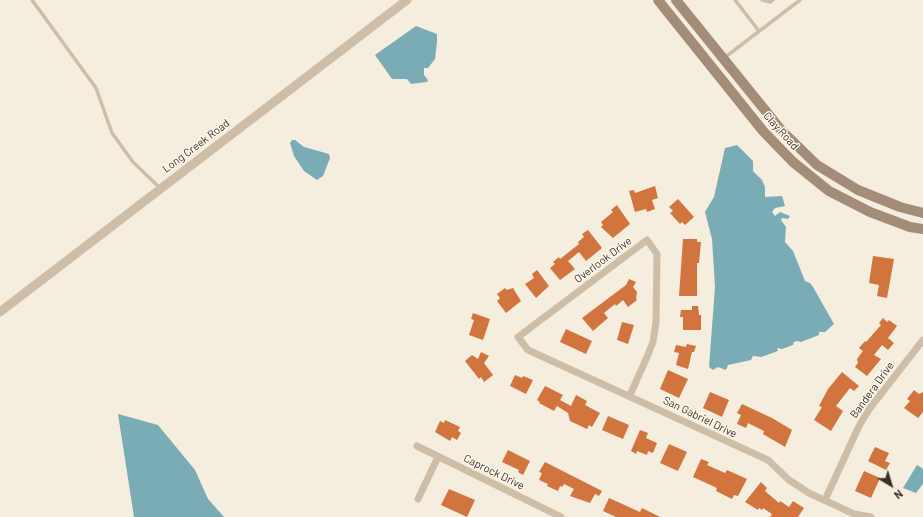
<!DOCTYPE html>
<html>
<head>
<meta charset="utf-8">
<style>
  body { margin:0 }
  #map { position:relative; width:923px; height:517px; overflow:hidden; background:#f5eddd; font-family:Barlow,sans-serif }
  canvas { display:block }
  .north { position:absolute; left:871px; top:465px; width:40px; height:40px; -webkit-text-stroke:3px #fcf6eb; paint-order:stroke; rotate:142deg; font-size:11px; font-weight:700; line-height:16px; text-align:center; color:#3b3029 }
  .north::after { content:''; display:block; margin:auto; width:14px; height:18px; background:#3b3029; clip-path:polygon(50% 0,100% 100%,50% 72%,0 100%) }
</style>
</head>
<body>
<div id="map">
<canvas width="923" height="517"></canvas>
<div class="north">N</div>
</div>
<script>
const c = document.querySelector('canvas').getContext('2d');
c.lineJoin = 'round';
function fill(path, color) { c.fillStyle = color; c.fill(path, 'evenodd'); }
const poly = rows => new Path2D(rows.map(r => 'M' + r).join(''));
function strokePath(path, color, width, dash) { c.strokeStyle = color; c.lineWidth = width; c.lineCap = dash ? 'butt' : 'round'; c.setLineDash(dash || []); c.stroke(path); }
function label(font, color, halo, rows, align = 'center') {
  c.font = font + ' Barlow,sans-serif'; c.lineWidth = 3; c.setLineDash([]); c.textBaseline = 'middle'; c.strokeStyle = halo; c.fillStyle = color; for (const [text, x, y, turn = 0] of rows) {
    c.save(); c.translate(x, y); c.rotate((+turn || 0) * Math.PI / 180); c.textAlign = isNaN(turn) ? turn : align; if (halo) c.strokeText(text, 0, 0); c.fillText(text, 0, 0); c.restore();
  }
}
fill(poly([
  [416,26,437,34,437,42,435,59,428,68,424,68,424,75,428,80,427,82,411,84,407,79,392,79,375,55],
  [292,140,295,140,304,147,329,154,330,158,323,176,317,180,304,171,294,156,290,143],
  [737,145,753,161,753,171,762,180,765,187,765,197,782,196,785,206,775,208,772,212,775,216,780,212,790,216,788,219,782,218,781,220,786,227,785,242,793,251,805,281,810,283,813,287,834,324,825,332,819,332,819,335,801,342,797,341,794,342,793,345,782,349,777,348,778,351,761,357,753,356,751,360,728,365,726,370,718,367,713,370,709,367,715,287,712,239,705,212,714,197,725,148],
  [118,414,158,425,195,470,208,499,224,517,134,517],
  [917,465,923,469,923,484,916,493,903,488]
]), '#79acb5');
fill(poly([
  [655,186,658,198,652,200,655,209,647,212,646,209,635,212,629,191,634,190,635,193],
  [678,199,694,217,685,225,682,222,680,224,670,213,673,211,669,207],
  [617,205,630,224,613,238,601,227,603,225,601,222,613,212,611,210],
  [588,230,602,248,586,261,579,252,568,261,575,269,560,280,550,268,555,264,553,262,559,257,560,259,579,244,578,242,584,237,582,234],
  [683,239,697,239,697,242,701,242,699,263,697,263,697,296,679,296],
  [873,256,894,259,887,298,877,296,879,285,869,283],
  [537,270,549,286,536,298,525,284,534,278,532,274],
  [629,279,636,282,633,287,637,292,636,298,637,300,628,307,623,300,616,306,615,304,604,313,608,318,593,331,582,318,626,285],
  [505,288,507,290,513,288,521,301,506,313,497,301,500,298,497,294],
  [692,306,698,306,699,315,701,315,701,330,683,330,683,317,680,317,681,310,692,310],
  [473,313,490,319,483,340,469,335,474,320,471,319],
  [883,318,887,322,889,320,897,326,888,338,894,343,888,350,882,345,874,355,881,359,867,376,855,367,858,363,857,359,863,351,859,348,865,341,866,342,881,325,879,323],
  [622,322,634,325,628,344,617,340],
  [566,329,592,341,586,354,560,342],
  [687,344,696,346,694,352,692,352,688,369,676,365,679,353,674,352,676,345,686,347],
  [481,352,489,356,484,363,493,375,484,382,481,377,479,379,465,361,472,355,478,359],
  [668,370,688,379,679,398,660,389],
  [842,372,859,386,854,391,850,388,836,406,843,411,831,431,814,420,822,407,819,406,828,389],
  [515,375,522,378,523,376,533,380,526,394,510,386],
  [545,386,563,395,560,400,571,406,576,395,587,401,585,405,600,413,592,427,589,425,587,429,570,421,568,413,557,406,554,411,539,403,540,402,537,400],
  [914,390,919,394,923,392,923,412,918,418,904,408,910,401,907,399],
  [710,392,729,400,722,417,703,408],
  [742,404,772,418,792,430,785,447,763,434,764,431,748,423,746,428,737,424,741,415,737,413],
  [608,416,629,425,623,439,602,430],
  [445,420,460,427,458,431,461,433,457,440,452,437,450,441,435,432,440,421,444,423],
  [640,430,648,433,646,438,657,443,653,453,648,451,647,455,637,451,636,454,631,451],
  [669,444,687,452,678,471,660,463],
  [875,447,889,453,885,461,890,463,886,470,868,461],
  [508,450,530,461,523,475,518,472,519,470,502,462],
  [701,459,709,462,707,465,725,473,727,470,747,479,738,496,734,495,732,499,716,491,717,488,693,477],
  [545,462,602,491,599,496,595,494,590,503,570,496,574,489,564,484,562,487,560,486,558,491,547,486,548,484,539,480,542,473,539,472],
  [864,471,880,478,871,498,855,491],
  [761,482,767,488,765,491,779,503,780,501,789,507,793,501,804,508,798,517,770,517,772,514,763,508,762,510,759,508,758,510,745,502],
  [449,489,475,500,467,517,441,505],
  [609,498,640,512,642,508,660,517,616,517,603,511]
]), '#d2743e');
strokePath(poly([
  [32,0,96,88,112,133,133,162,160,188],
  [735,0,759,31],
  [762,0,770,2,773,0],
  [724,58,800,0]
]), '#cfbea7', 3.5);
strokePath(poly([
  [630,395,647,357,653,342,656,322,657,254,647,240,518,337,528,350,768,460,789,480,809,493,854,514,871,517],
  [417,446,561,517],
  [418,499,438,457],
  [825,500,859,426,870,408,923,340]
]), '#cfbea7', 7);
strokePath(poly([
  [0,312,407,0]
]), '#cfbea7', 9);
strokePath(poly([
  [658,0,763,131,793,162,829,191,870,212,910,227,923,229],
  [676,0,781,130,817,165,858,190,900,207,923,213]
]), '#a38d78', 10);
label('11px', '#3b3029', '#fcf6eb', [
  ["Clay Road",781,131,48],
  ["Long Creek Road",196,146,-37],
  ["Overlook Drive",603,260,-37],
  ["Bandera Drive",872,390,-54],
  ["San Gabriel Drive",700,417,26],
  ["Caprock Drive",494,472,26]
]);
</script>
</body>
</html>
